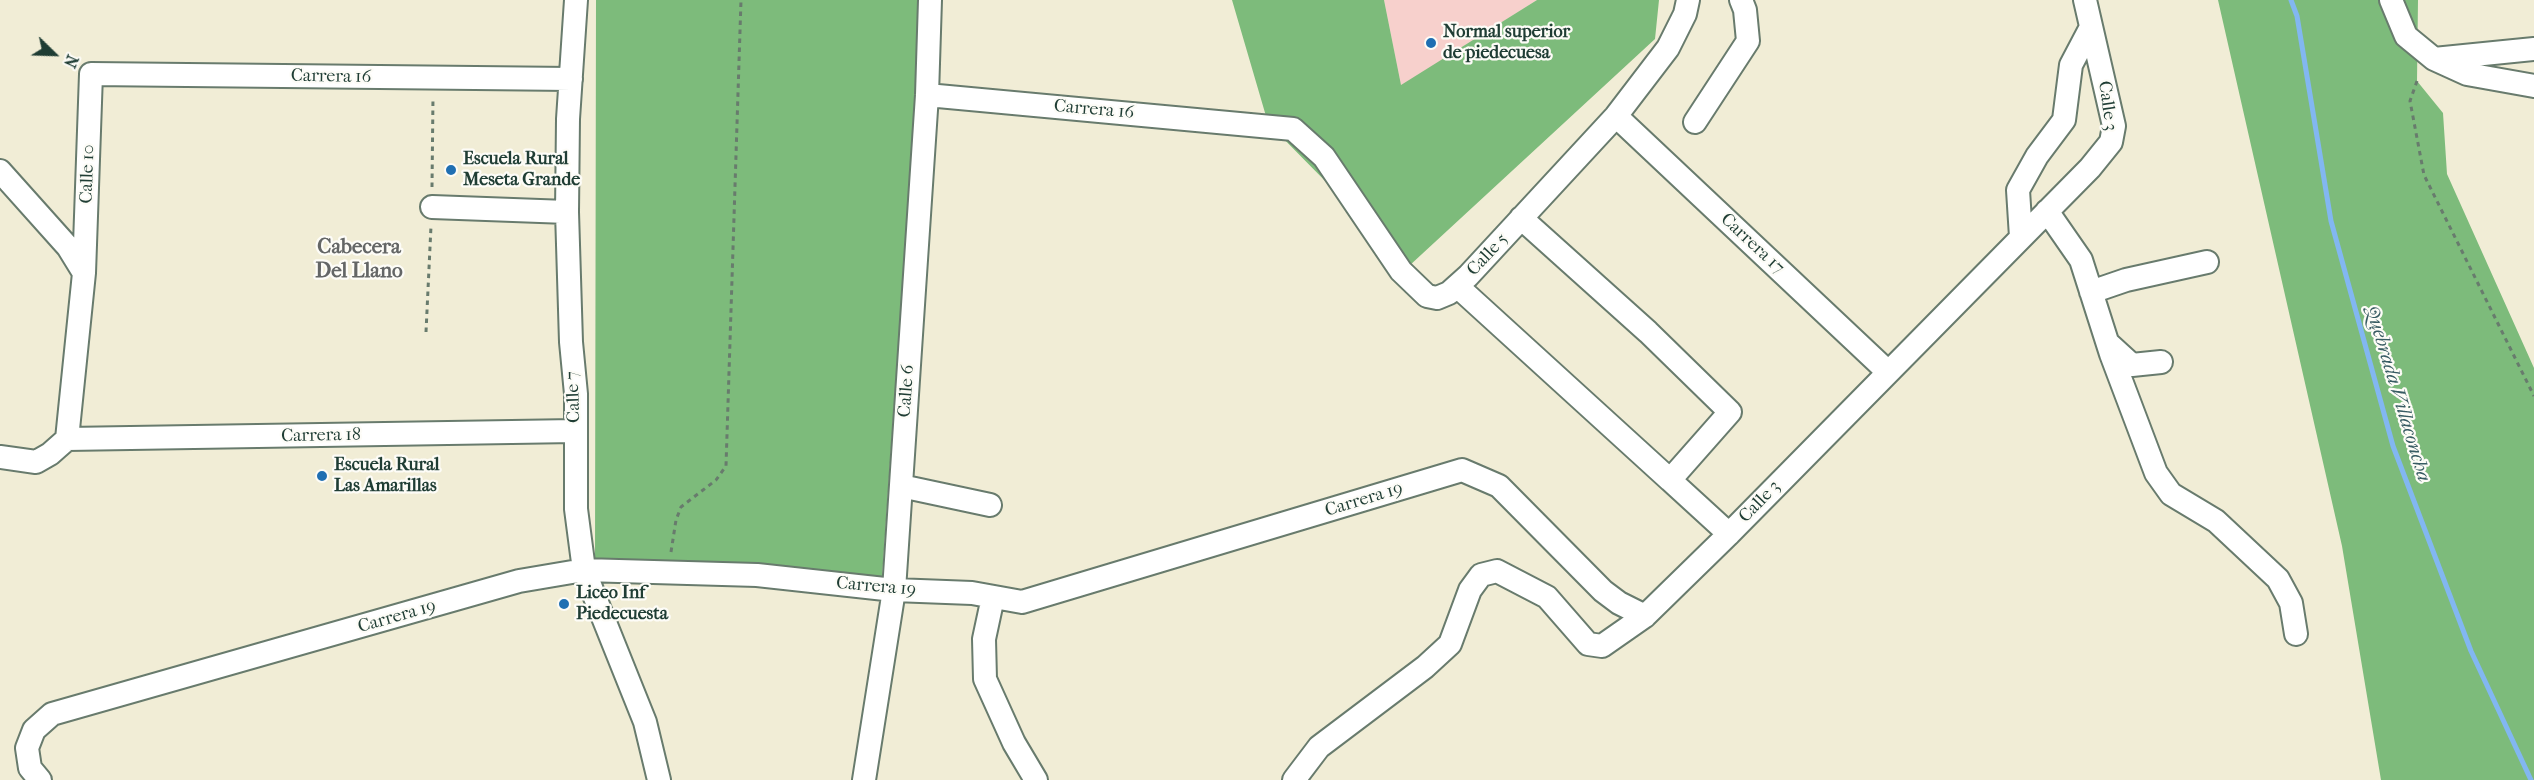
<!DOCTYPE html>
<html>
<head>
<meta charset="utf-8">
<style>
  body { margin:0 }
  #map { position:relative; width:2534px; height:780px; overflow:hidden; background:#f1edd6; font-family:"IM FELL French Canon",serif }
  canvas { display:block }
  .north { position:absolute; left:24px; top:24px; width:60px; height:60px; -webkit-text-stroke:4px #fdfcf7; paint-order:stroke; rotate:113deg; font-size:16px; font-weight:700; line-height:24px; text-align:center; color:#1f3d34 }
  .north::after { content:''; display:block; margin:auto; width:21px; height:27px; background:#1f3d34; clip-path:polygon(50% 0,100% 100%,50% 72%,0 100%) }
</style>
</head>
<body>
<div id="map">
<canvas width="2534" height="780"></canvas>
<div class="north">N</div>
</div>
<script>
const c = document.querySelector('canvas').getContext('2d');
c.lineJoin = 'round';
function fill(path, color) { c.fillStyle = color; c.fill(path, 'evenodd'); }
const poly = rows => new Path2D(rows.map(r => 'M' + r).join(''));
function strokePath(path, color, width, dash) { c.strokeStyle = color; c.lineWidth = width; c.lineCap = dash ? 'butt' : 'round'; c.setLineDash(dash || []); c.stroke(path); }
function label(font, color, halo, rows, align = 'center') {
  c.font = font + ' "IM FELL French Canon",serif'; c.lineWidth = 4.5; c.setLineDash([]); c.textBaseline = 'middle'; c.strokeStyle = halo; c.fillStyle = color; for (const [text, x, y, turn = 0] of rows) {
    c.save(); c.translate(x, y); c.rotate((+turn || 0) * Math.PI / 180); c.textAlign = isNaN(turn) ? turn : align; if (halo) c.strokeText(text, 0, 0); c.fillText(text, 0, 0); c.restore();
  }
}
fill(poly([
  [1384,0,1537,0,1401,86]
]), '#f7d0cc');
fill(poly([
  [596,0,922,0,882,578,595,560],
  [1232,0,1384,0,1401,85,1537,0,1659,0,1655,39,1409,266,1268,123],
  [2218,0,2418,0,2417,81,2443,113,2447,174,2534,368,2534,780,2381,780,2342,546]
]), '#7dbb7b');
strokePath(poly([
  [2291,0,2297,16,2331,221,2393,446,2471,651,2531,780]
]), '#82b7f1', 5);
const minor = poly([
  [576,0,568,119,567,212,571,342,576,394,576,509,584,570,645,722,659,780],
  [2391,0,2406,36,2434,59,2467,74,2534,86],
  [2434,59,2534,49],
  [927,95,1293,129,1324,157,1401,271,1427,296,1437,298,1449,293,1468,276,1616,116,1668,48,1685,14,1688,0],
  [1616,116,1888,372],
  [1695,122,1748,41,1745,10,1741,0],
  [0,171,68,247,84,273],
  [432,207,567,212],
  [2047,211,2081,260,2111,354,2156,473,2171,494,2216,521,2278,579,2291,603,2296,634],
  [2021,237,2018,190,2037,156,2064,120,2071,65,2091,27],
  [1457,286,1670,480,1730,412,1648,332,1521,218],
  [2091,292,2126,280,2207,262],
  [2109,344,2132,365,2161,362],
  [67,439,84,273,91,74,571,79],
  [67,439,575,431],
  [0,457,36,462,50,454,67,439],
  [1670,480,1729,534],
  [901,486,990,505],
  [993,597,984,639,985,679,1014,743,1036,780],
  [40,780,30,768,27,748,34,730,52,714,519,581,584,570,757,575,894,590,972,593,1022,602,1462,470,1499,486,1603,591,1619,603,1645,616],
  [864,780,894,590,927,95,930,0],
  [1294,780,1319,747,1425,667,1450,644,1470,590,1481,575,1497,571,1547,597,1588,644,1602,646,1645,616,1729,534,2090,168,2111,142,2114,126,2085,0]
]);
strokePath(minor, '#687b6d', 26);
strokePath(poly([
  [2417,81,2410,101,2424,175,2534,396],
  [432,187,433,97],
  [426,332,431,226],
  [671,552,676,520,681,507,716,480,726,466,741,0]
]), '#687b6d', 3, [4.5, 4.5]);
strokePath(minor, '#fff', 22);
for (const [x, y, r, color] of [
  [1431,43,6,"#1f6fb2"],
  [451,170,6,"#1f6fb2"],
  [322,476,6,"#1f6fb2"],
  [564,604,6,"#1f6fb2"]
]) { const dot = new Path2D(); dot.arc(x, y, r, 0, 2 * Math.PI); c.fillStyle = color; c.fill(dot); strokePath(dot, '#fdfcf7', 2); }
label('bold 18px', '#1f3d34', '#fdfcf7', [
  ["Normal superior",1443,33],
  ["de piedecuesa",1443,54],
  ["Escuela Rural",463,160],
  ["Meseta Grande",463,181],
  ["Escuela Rural",334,466],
  ["Las Amarillas",334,487],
  ["Liceo Inf",576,594],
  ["Piedecuesta",576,615]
], 'left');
label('18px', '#1f3d34', '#fdfcf7', [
  ["Carrera 16",331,77,1],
  ["Calle 3",2107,106,82],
  ["Carrera 16",1094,110,5],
  ["Calle 10",88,174,-88],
  ["Carrera 17",1752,244,43],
  ["Calle 5",1488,255,-47],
  ["Calle 6",907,391,-86],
  ["Calle 7",574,397,-92],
  ["Carrera 18",321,436,-1],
  ["Carrera 19",1364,500,-17],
  ["Calle 3",1760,502,-46],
  ["Carrera 19",876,587,5],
  ["Carrera 19",397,617,-16]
]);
label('italic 20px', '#385c63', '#fdfcf7', [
  ["Quebrada Villaconcha",2397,394,73]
]);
label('bold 21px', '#646666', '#fdfcf7', [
  ["Cabecera",359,248],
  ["Del Llano",359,272]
]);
</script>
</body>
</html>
